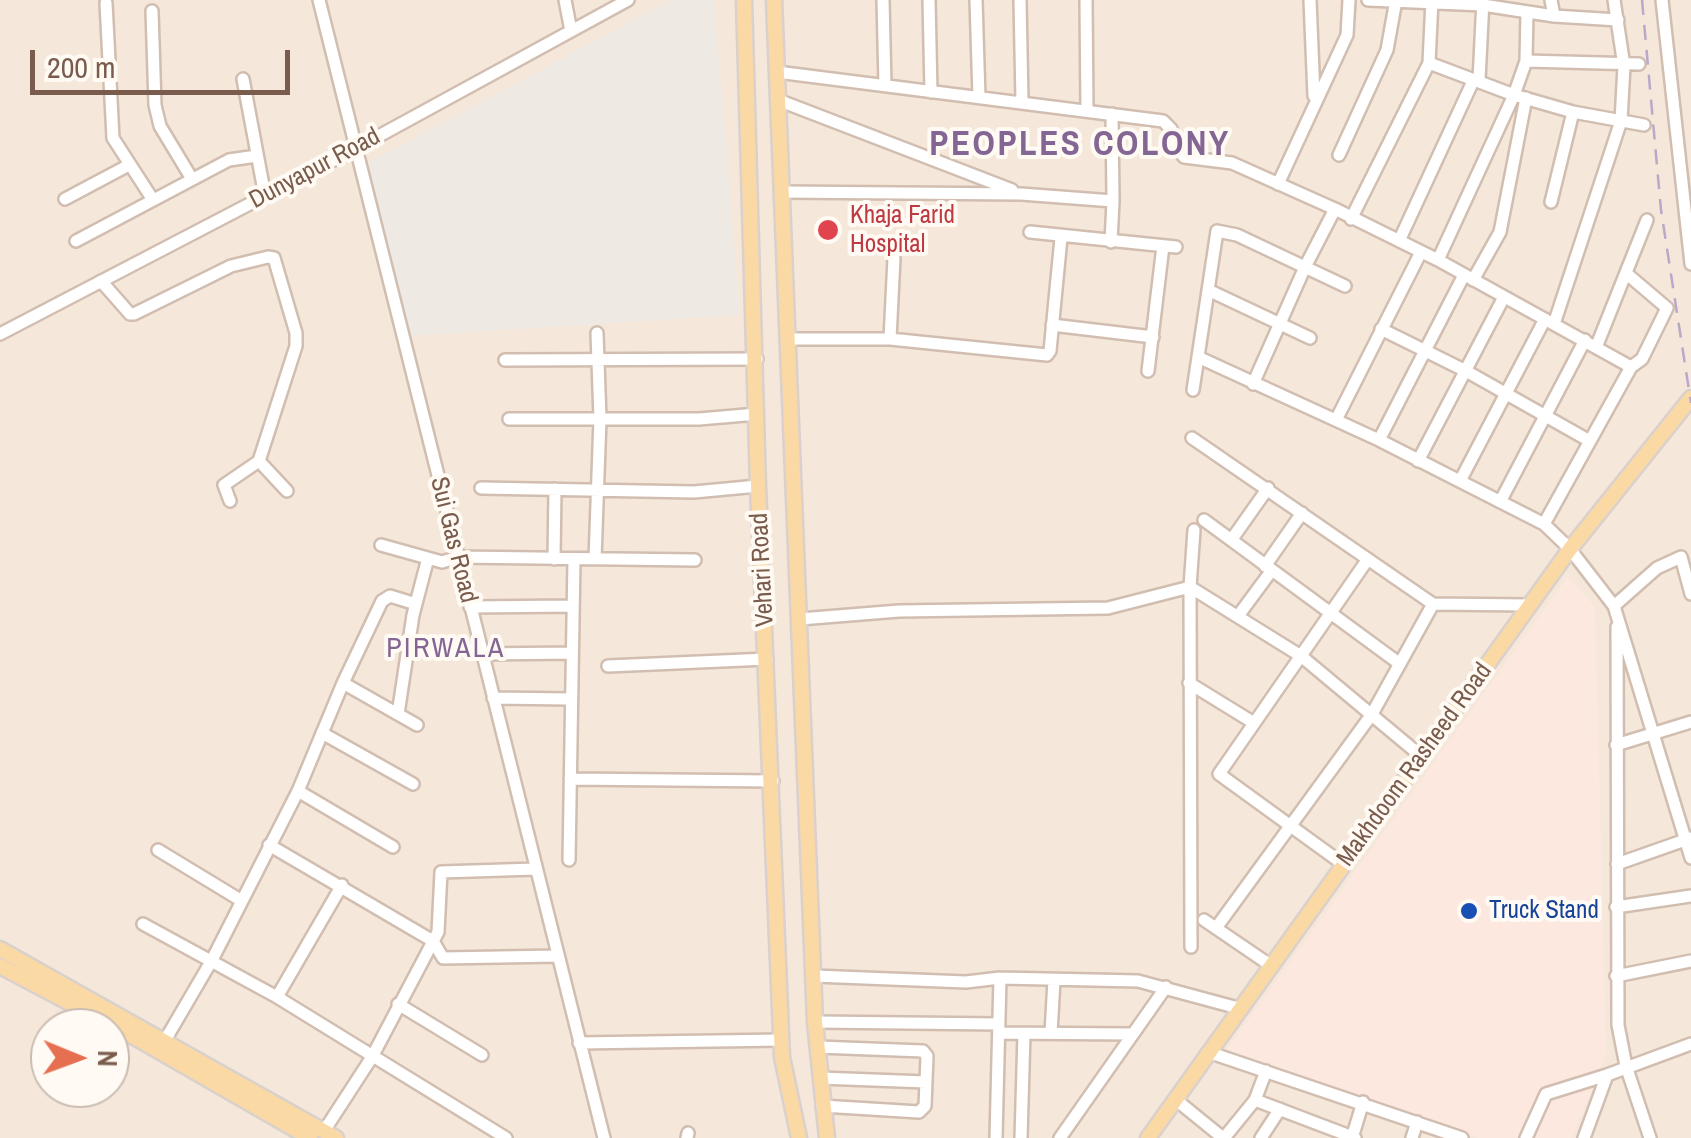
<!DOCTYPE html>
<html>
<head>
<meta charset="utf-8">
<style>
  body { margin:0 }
  #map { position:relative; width:1691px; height:1138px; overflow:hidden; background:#fdf6ec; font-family:"Archivo Narrow",sans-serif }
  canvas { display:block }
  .north { position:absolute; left:30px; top:1008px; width:100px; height:100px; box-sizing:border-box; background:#fffaf3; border:2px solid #cabbb1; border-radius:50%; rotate:91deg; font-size:28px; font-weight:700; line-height:40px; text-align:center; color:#7a5c4d }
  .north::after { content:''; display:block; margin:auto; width:35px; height:45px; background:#e76f51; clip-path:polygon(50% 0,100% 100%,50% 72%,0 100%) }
  .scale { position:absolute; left:30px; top:50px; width:260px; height:45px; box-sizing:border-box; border:5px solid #7a5c4d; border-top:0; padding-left:12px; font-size:30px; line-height:35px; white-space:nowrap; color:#7a5c4d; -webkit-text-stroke:8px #fffaf3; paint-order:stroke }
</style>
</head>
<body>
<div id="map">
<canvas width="1691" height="1138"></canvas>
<div class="north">N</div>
<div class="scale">200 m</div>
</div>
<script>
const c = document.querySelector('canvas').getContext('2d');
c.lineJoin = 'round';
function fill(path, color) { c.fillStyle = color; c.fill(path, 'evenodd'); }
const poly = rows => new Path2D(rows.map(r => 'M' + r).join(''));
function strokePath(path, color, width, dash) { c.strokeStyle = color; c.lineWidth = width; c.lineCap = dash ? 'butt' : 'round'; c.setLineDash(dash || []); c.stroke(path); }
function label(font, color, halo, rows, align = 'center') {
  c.font = font + ' "Archivo Narrow",sans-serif'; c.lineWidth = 8; c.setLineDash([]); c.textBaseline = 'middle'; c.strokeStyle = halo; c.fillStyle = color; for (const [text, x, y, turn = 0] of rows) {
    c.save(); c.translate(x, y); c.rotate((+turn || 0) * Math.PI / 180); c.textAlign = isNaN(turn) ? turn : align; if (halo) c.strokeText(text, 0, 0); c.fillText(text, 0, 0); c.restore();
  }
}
fill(poly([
  [0,0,1691,0,1691,1138,0,1138],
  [50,1028,110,1028,110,1088,50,1088]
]), '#f5e8da');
fill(poly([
  [1568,577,1595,607,1606,1053,1572,1138,1479,1138,1225,1052]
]), '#fde8e0');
fill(poly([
  [671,0,714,0,740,315,408,336,368,163]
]), '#efe9e4');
const minor = poly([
  [319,0,604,1138],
  [565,0,571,31],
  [883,0,885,85],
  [929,0,931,92],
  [976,0,979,97],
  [1020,0,1022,101],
  [1086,0,1087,111],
  [1310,0,1314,96],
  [1368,0,1483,5,1554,16,1618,20],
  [1551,0,1554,16],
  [1662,0,1691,264],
  [106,3,113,138,153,200],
  [152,11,155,105,160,126,192,179],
  [1526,61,1639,64],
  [1429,63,1514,95,1573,112,1644,125],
  [777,72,1163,121,1171,129,1178,149,1184,157,1232,163,1335,209,1438,260,1631,367],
  [243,79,265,196],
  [1479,80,1483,0],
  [778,100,1012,190],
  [1339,155,1387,50,1396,0],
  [1278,184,1347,35,1349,0],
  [782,192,1021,194,1113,201,1112,114],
  [65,199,129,165],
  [1551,202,1573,112],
  [1351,219,1429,63,1432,0],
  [1030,232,1176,247],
  [76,241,229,160,257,156],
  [1399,241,1474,79],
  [1111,242,1113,201],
  [1438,260,1514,95,1526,61,1527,12],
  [1473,280,1500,232,1526,98],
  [101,281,130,314,134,314,231,266,268,257,274,258,296,333,296,346,259,461,224,485,230,501],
  [1208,290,1310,338],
  [1554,324,1621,121,1624,66,1614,0],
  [1052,325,1153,337],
  [1381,329,1466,371,1588,440],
  [0,334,355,149,628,0],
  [789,339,890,339,1047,355,1050,351,1061,238],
  [890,339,894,258],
  [1597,345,1647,220],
  [1200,358,1379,440,1544,524,1570,549,1614,606,1691,858],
  [505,360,757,359],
  [1148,371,1163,246],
  [1253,384,1305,267,1335,209],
  [1193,390,1217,231,1237,235,1345,286],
  [509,419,699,419,757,414],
  [1336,420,1421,252],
  [1192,438,1433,604,1372,714,1216,928],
  [1379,440,1464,275],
  [259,461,287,491],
  [1418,461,1504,297],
  [1460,481,1545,319],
  [481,488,694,492,758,486],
  [1500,502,1585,340],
  [1204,520,1400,664],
  [1544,524,1631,367,1642,359,1667,308,1627,274],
  [1232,539,1268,488],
  [381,545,442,562,458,557,695,560],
  [554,559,555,489],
  [595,559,600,419,597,333],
  [1265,566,1302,513],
  [1433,604,1530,605],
  [1614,606,1657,568,1681,557,1691,594],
  [470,607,573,606],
  [1238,616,1272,570],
  [800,619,899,611,1108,608,1190,587,1301,656,1421,756],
  [1617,627,1618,1025,1626,1066,1650,1138],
  [482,654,572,653],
  [608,666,767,659],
  [343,683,417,725],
  [1189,683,1254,723],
  [493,698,571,699],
  [398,714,413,615,428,558],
  [322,733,413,784],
  [1616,745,1691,722],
  [570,779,773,781],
  [298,791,393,847],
  [269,845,433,941,443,958,557,956],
  [158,850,242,901],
  [569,860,574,559],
  [1343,864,1219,774,1368,559],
  [1617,864,1691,838],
  [1616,907,1691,896],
  [1204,920,1270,965],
  [143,924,277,997,506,1138],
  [1191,947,1190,587,1194,530],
  [814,976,966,982,1000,978,1138,981,1238,1008],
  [1616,976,1691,961],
  [277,997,342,885],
  [398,1004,482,1055],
  [815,1022,999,1024],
  [999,1033,1133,1034],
  [1051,1033,1054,980],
  [164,1042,212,960,298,791,343,683,382,601,390,596,416,604],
  [579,1043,782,1040],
  [818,1047,923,1051,927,1056,925,1106,919,1112,822,1106],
  [1208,1052,1462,1138],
  [820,1078,926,1082],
  [1175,1099,1223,1138],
  [1255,1100,1355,1138],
  [324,1131,372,1057,438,932,441,872,535,869],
  [687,1138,688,1133],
  [996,1138,1000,978],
  [1021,1138,1024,1033],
  [1060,1138,1166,987],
  [1224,1138,1255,1100,1266,1071],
  [1261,1138,1280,1109],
  [1352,1138,1363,1102],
  [1412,1138,1417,1122],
  [1526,1138,1546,1094,1607,1075],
  [1584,1138,1607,1075,1691,1044]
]);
const major = poly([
  [744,0,758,486,782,1057,799,1138],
  [774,0,815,1022,827,1138],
  [0,949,336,1138],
  [0,966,136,1038,310,1138],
  [1148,1138,1570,549,1691,398]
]);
strokePath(minor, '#d1beb0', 16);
strokePath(major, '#dad1cd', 19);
strokePath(minor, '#fff', 11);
strokePath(major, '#fbd9a5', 14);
strokePath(poly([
  [1642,0,1661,210,1691,403]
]), '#b9a8c9', 2.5, [15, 10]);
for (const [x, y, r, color] of [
  [828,230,12,"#e0444e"],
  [1469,911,10,"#1a4fb4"]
]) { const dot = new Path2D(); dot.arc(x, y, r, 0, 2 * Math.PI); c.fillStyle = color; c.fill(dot); strokePath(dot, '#fffaf3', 4); }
label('25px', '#7a5c4d', '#fffaf3', [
  ["Dunyapur Road",315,169,-28],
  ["Sui Gas Road",453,540,76],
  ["Vehari Road",763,570,-93],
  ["Makhdoom Rasheed Road",1415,765,-54]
]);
label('25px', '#be3a42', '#fffaf3', [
  ["Khaja Farid",850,216],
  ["Hospital",850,245]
], 'left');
label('25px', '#164399', '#fffaf3', [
  ["Truck Stand",1489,911]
], 'left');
c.letterSpacing = '2.5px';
label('28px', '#846695', '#fffaf3', [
  ["PIRWALA",446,649]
]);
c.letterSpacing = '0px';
c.letterSpacing = '2.5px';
label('bold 35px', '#846695', '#fffaf3', [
  ["PEOPLES COLONY",1080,146]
]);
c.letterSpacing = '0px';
</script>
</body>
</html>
